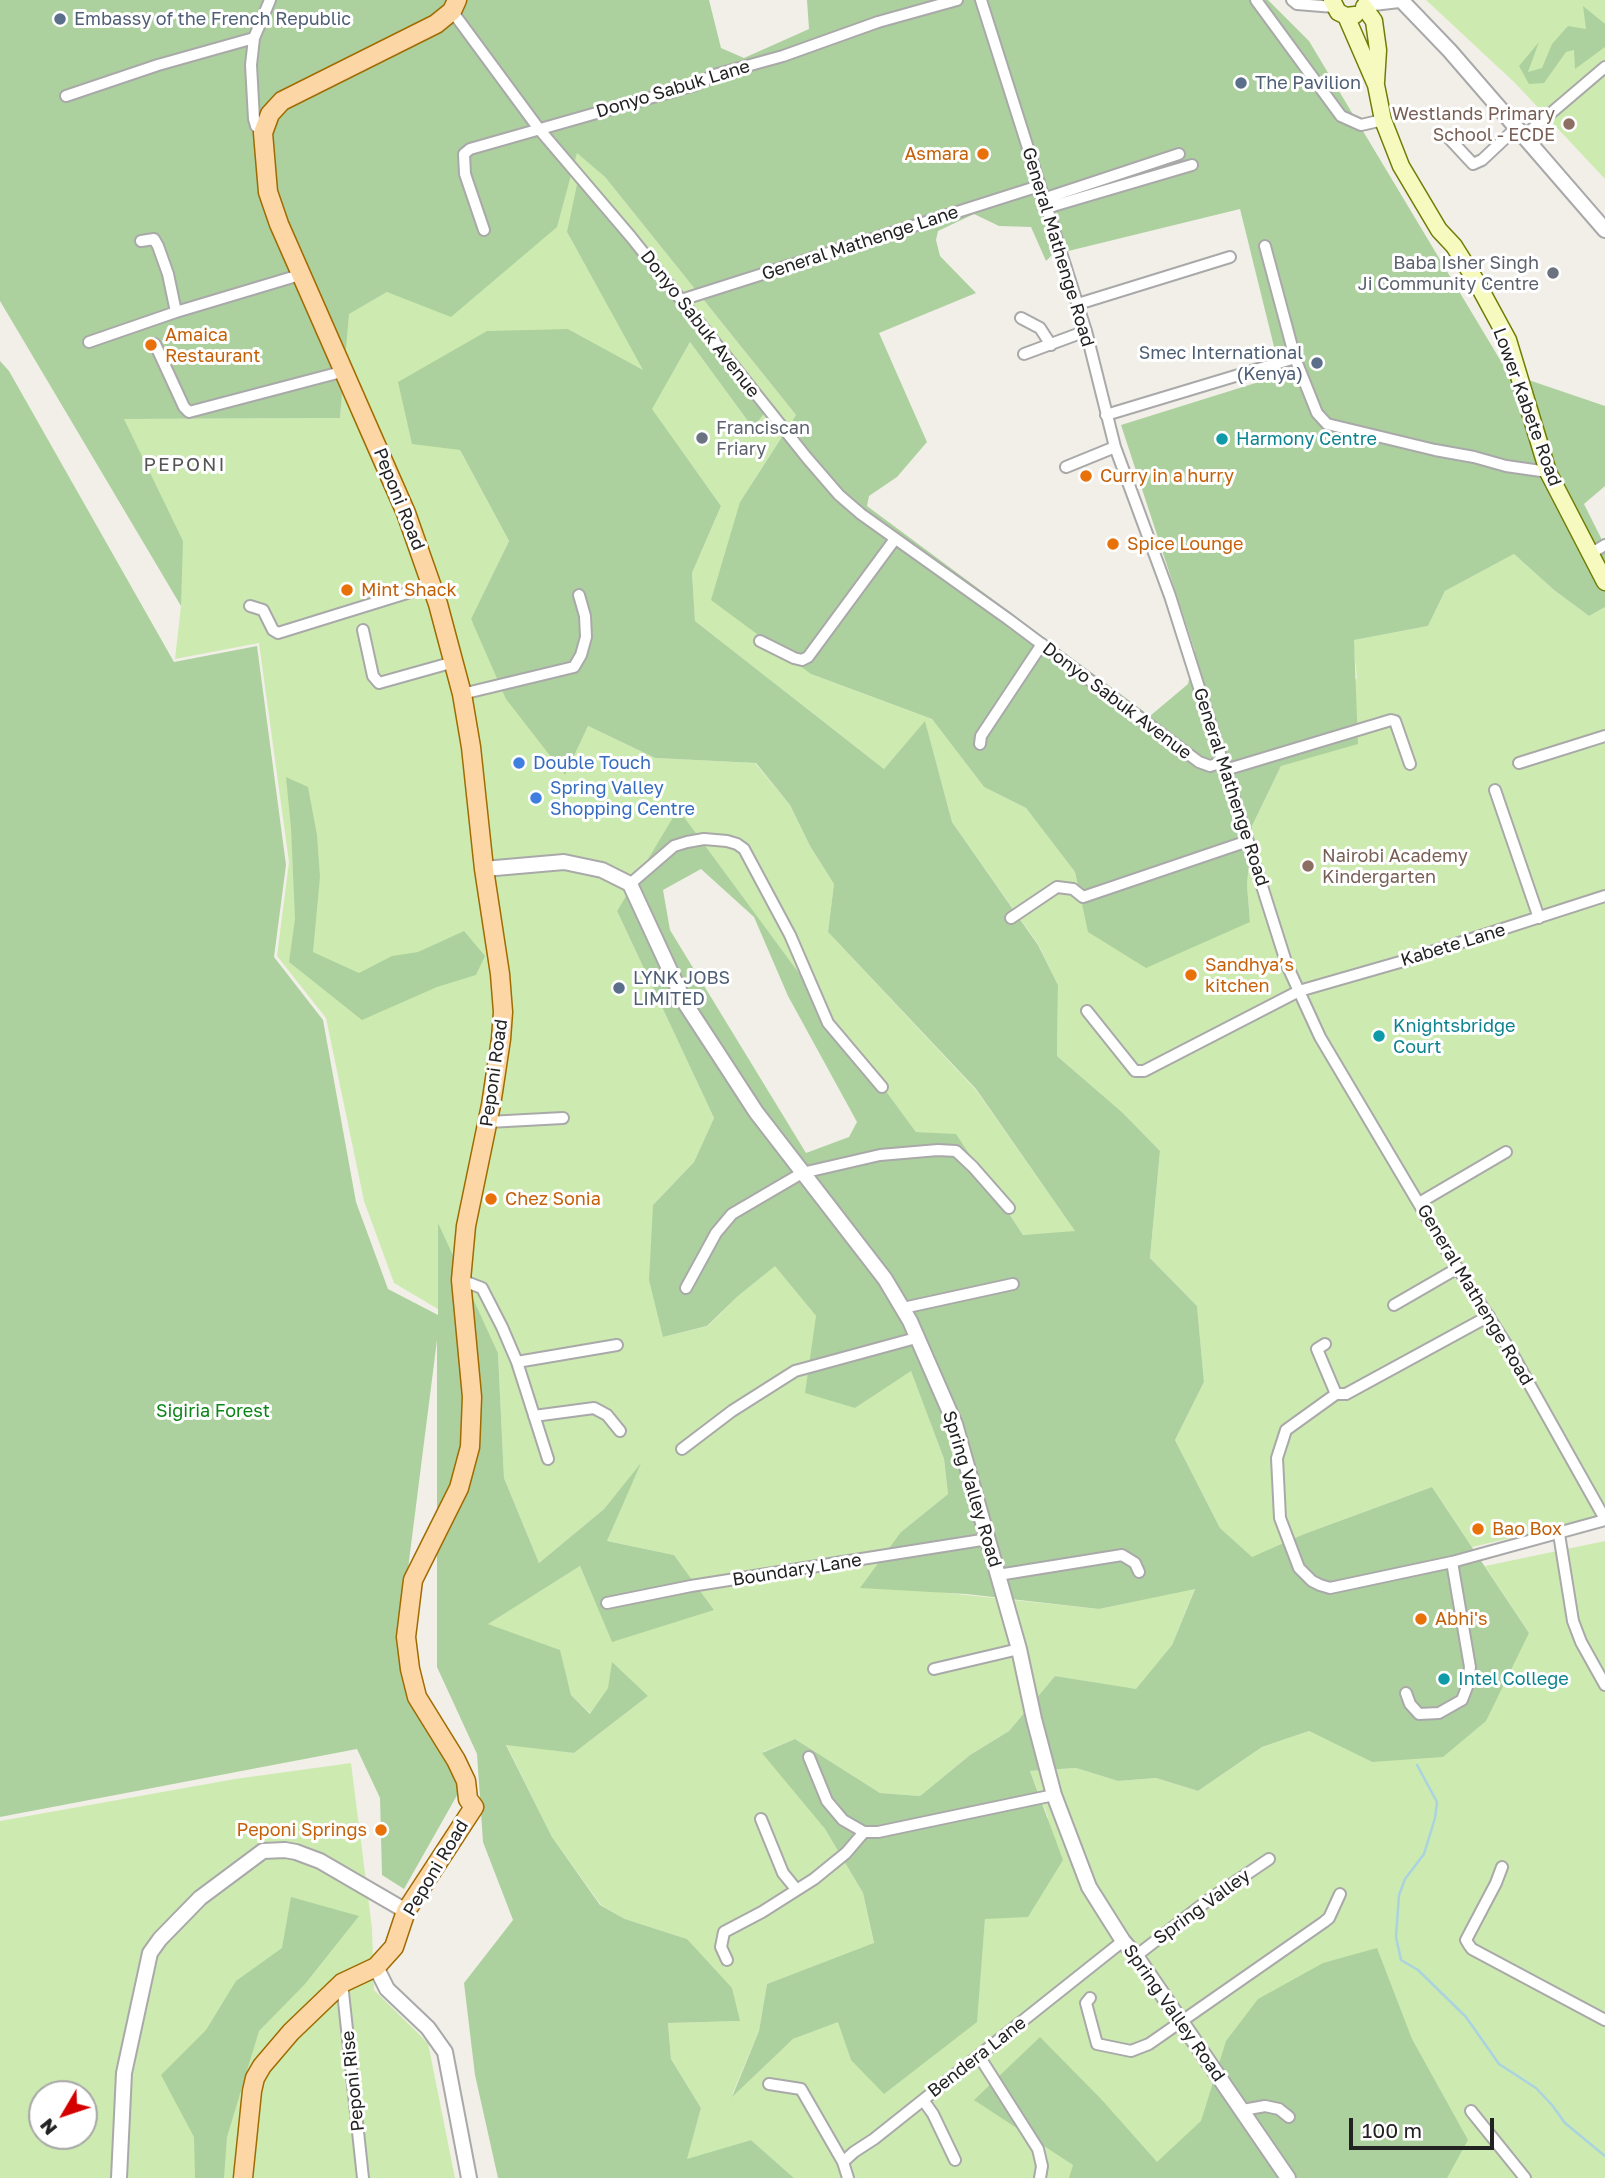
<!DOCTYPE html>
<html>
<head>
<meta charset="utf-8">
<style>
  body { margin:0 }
  #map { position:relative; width:1605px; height:2178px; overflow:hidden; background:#f2efe9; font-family:"Golos Text",sans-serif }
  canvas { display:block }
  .north { position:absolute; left:28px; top:2080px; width:70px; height:70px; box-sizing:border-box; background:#fff; border:2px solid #a7a7a7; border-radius:50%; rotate:231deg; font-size:19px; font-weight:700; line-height:28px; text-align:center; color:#222 }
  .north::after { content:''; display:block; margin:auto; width:24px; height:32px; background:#d40000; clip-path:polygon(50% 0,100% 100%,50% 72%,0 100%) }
  .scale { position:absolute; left:1349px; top:2118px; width:145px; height:32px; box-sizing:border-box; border:4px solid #222; border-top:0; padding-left:9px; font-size:21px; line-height:24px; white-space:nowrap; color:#222; -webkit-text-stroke:5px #fff; paint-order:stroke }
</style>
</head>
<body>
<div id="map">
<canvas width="1605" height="2178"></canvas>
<div class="north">N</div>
<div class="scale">100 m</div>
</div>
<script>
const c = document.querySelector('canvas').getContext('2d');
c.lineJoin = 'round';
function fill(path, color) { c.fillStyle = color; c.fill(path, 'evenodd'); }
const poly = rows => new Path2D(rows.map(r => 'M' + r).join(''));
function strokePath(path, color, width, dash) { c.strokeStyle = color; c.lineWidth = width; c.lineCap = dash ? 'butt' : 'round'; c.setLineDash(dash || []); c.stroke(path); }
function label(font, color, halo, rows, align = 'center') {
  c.font = font + ' "Golos Text",sans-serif'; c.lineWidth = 6; c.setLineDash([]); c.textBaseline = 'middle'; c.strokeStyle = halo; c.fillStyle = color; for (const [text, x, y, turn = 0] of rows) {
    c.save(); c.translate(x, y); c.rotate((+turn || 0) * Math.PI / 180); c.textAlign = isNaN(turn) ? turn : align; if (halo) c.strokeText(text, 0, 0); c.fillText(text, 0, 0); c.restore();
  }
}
fill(poly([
  [1426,0,1605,0,1605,179,1515,83],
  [577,152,605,177,796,415,740,502,811,674,932,719,984,787,1026,808,1075,872,1089,932,1250,922,1247,885,1252,826,1281,766,1357,678,1353,640,1428,626,1445,591,1514,554,1554,590,1589,616,1605,607,1605,1516,1472,1547,1432,1487,1304,1534,1252,1558,1220,1528,1175,1440,1204,1382,1197,1306,1150,1258,1160,1151,1123,1113,1057,1056,1058,985,1038,944,952,822,925,722,884,769,695,621,692,573,721,506,651,409,690,342,753,428,771,405,567,232,644,371,568,329,460,450,509,541,471,620,564,774,588,726,655,758,755,763,790,805,810,846,834,884,828,932,976,1090,1076,1232,1023,1235,956,1135,916,1132,678,810,617,911,714,1118,694,1162,653,1205,663,1337,708,1326,738,1296,775,1265,816,1316,855,1408,911,1370,944,1459,948,1494,901,1532,919,1590,1099,1609,1195,1588,1172,1645,1136,1690,1055,1676,1009,1731,970,1755,920,1796,880,1793,795,1739,763,1752,825,1829,863,1893,874,1944,767,1984,759,2031,732,2095,793,2039,839,2021,851,2060,976,2022,985,1919,1048,1817,1030,1771,1076,1768,1118,1781,1156,1778,1198,1791,1262,1747,1309,1731,1372,1762,1529,1633,1485,1566,1605,1541,1605,2178,794,2178,751,2140,686,2160,701,2108,671,2059,668,2023,740,2021,687,1939,625,1919,601,1905,552,1837,506,1744,574,1753,648,1696,608,1688,591,1714,571,1695,559,1650,487,1624,580,1566,612,1641,713,1609,674,1555,607,1541,639,1466,604,1509,539,1563,504,1478,498,1353,438,1226,438,1309,394,1283,364,1201,326,1018,277,956,289,862,259,643,175,659,181,606,123,419,340,418,348,314,387,292],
  [351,1763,372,1928,374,1990,428,2043,455,2178,0,2178,0,1821,235,1779],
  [42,2094,84,2094,84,2136,42,2136]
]), '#cdebb0');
fill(poly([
  [0,0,709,0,721,48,744,58,809,29,807,0,1268,0,1309,41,1508,373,1605,406,1605,486,1584,504,1605,546,1605,607,1589,616,1554,590,1514,554,1445,591,1428,626,1354,640,1358,744,1281,766,1252,826,1247,885,1250,922,1146,968,1088,932,1075,872,1026,808,984,787,932,719,811,674,711,600,740,502,796,415,605,177,577,153,557,227,451,317,387,292,349,314,340,418,124,419,183,541,181,606,0,301],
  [1240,209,1281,375,1121,425,1195,651,1188,684,1150,716,867,506,869,496,897,477,927,442,879,333,976,293,940,256,936,240,938,231,974,214,999,226,1031,227,1046,261,1052,255],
  [1583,6,1605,24,1605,47,1575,69,1574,50,1566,52,1544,83,1529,84,1519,66,1539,42,1528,72,1542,68,1552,44,1568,26,1586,29],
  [580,170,771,405,753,428,690,342,652,409,721,506,692,573,695,621,884,769,925,721,952,822,1038,945,1058,985,1057,1056,1123,1113,1160,1151,1150,1258,1197,1306,1204,1382,1175,1440,1220,1528,1252,1557,1304,1534,1432,1487,1529,1633,1486,1721,1443,1757,1372,1762,1309,1731,1262,1747,1198,1791,1156,1778,1118,1781,1076,1768,1030,1771,1063,1860,1028,1917,985,1919,977,2022,884,2094,851,2060,838,2022,793,2039,732,2097,759,2031,767,1984,874,1943,863,1893,825,1829,762,1753,795,1739,880,1793,920,1796,970,1755,1009,1731,1055,1676,1136,1689,1172,1645,1195,1589,1099,1609,966,1594,860,1588,901,1532,948,1494,944,1459,911,1371,855,1408,805,1393,816,1316,775,1266,738,1296,707,1326,663,1337,649,1280,653,1205,694,1162,714,1118,617,911,678,809,916,1132,956,1134,1023,1235,1075,1231,976,1089,828,932,834,884,810,846,790,805,756,763,655,758,588,726,565,775,506,699,471,619,509,541,460,450,412,444,398,382,487,331,568,329,643,370,567,232],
  [701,869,754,917,788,996,857,1122,849,1137,806,1153,670,930,663,890],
  [0,361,9,371,174,662,257,646,286,865,274,957,323,1020,356,1202,388,1289,438,1315,438,1223,498,1353,504,1478,539,1563,604,1509,641,1463,607,1541,674,1555,714,1610,612,1642,580,1566,488,1624,560,1650,571,1695,590,1714,608,1688,612,1662,648,1696,574,1753,506,1745,552,1837,600,1905,625,1919,687,1939,732,1988,740,2021,668,2023,671,2059,701,2108,687,2159,751,2140,794,2178,498,2178,475,2075,464,1983,513,1920,483,1842,477,1754,437,1667,437,1340,399,1640,453,1764,460,1790,404,1889,382,1875,380,1798,357,1749,0,1817],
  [286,777,308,787,317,835,320,877,313,952,359,973,392,956,418,952,464,931,485,956,476,975,437,987,362,1020,289,962,295,919,291,828],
  [291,1897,359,1916,305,1984,259,2031,227,2137,224,2178,195,2178,194,2137,161,2075,206,2030,236,1981,282,1948],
  [1377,1948,1412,2039,1468,2140,1447,2178,1069,2178,1073,2165,974,2100,1040,2037,1102,2100,1157,2162,1201,2121,1226,2041,1258,1999,1323,1963]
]), '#add19e');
strokePath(poly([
  [1417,1765,1437,1802,1435,1818,1424,1854,1405,1879,1399,1895,1396,1937,1401,1960,1418,1970,1466,2017,1499,2064,1536,2088,1552,2105,1565,2123,1605,2156]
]), '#aad3df', 2.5);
const minor = poly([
  [981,0,1086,331,1115,447,1170,596,1287,965,1320,1037,1448,1253,1513,1355,1605,1519],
  [1256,0,1341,116,1361,125,1383,120],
  [1292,0,1297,4,1334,7],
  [452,11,539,129,631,237,807,458,839,495,861,514,1008,619,1199,762,1210,766,1223,762],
  [66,96,158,65,254,38],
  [263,133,256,126,254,119,251,65,254,38,270,0],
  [1447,136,1473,164,1482,160,1515,129],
  [1524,136,1605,67],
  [1043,199,1179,154],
  [1046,208,1192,165],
  [484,230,465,174,464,154,470,149,695,85,714,75,783,56,878,22,957,0],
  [141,241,154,239,158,246,168,274,176,312],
  [1265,246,1295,358],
  [681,300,1039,186],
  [1078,304,1230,257],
  [1021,318,1040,328,1051,345],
  [89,342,176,312,303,274],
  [155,344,184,407,189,412,345,371],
  [1024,354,1086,331],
  [1106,415,1295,358,1317,413,1327,424,1435,450,1474,457,1506,466,1548,472],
  [1066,467,1115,447],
  [1590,554,1605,545],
  [250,606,263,610,273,630,278,633,433,585],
  [363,630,373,676,379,683,454,662],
  [760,641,794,658,802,660,808,657,895,539],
  [462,694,574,667,581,655,586,637,585,616,579,595],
  [980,744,981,736,1042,644],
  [1519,763,1605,736],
  [1225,770,1391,720,1395,721,1410,764],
  [1495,790,1539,918],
  [630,884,674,846,687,842,704,839,727,841,737,844,744,849,790,935,828,1023,882,1087],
  [1011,918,1057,887,1073,889,1083,897,1248,841],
  [1087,1011,1135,1071,1144,1071,1299,991,1400,962,1605,896],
  [488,1122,563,1118],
  [1419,1203,1506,1152],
  [461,1280,482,1288,502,1327,517,1362,548,1459],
  [686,1288,716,1233,732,1214,802,1173,880,1155,938,1150,956,1151,973,1167,1009,1208],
  [1394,1305,1458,1268],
  [903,1308,1013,1284],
  [1325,1344,1317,1349,1336,1394,1346,1394,1489,1316],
  [517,1362,617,1345],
  [1336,1394,1286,1430,1277,1458,1280,1518,1299,1568,1312,1581,1320,1585,1330,1588,1452,1562,1605,1520],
  [534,1416,594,1408,607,1415,620,1431],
  [682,1449,732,1411,795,1371,916,1338],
  [1559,1534,1573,1621,1581,1642,1605,1685],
  [998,1575,1122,1555,1135,1563,1139,1572],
  [607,1603,691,1586,988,1539],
  [934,1669,1019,1649],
  [1406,1693,1410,1704,1419,1714,1439,1713,1462,1700,1467,1687,1470,1667,1452,1562],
  [809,1757,827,1801,843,1820,864,1832,878,1832,1054,1795],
  [761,1819,783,1873,796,1889],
  [1502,1867,1496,1883,1466,1940,1469,1945,1472,1949,1605,2020],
  [1136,1956,1207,1901,1269,1859],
  [727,1960,721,1947,724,1932,762,1912,814,1879,846,1853,864,1832],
  [342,1983,363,2178],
  [1090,1998,1086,2003,1097,2044,1131,2051,1149,2044,1324,1922,1329,1918,1340,1894],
  [979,2056,1038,2149,1042,2166,1040,2178],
  [769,2084,801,2089,843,2162],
  [923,2100,933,2114,955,2160],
  [1243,2110,1265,2106,1279,2109,1289,2117],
  [1471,2111,1525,2178],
  [848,2178,843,2162,854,2152,874,2139,1123,1941]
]);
const tertiary = poly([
  [1401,0,1450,51,1605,230],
  [1365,4,1399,0],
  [484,869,564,862,602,870,630,884,685,1003,719,1055,756,1112,885,1279,910,1321,955,1424,1019,1649,1034,1719,1054,1795,1089,1887,1123,1941,1136,1956,1288,2178],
  [376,1967,387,1989,428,2028,445,2052,469,2178],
  [119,2178,124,2073,150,1953,160,1939,200,1898,263,1851,285,1850,296,1852,320,1861,406,1911]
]);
const secondary = poly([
  [1332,0,1338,12,1346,16,1355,15],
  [1364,7,1374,21,1378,50,1376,82],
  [1346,16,1376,85,1383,120,1401,166,1439,230,1454,246,1476,281,1508,340,1548,472,1605,582]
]);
const primary = poly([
  [243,2178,252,2091,255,2078,262,2066,291,2032,342,1983,376,1967,394,1947,406,1911,474,1807,468,1799,466,1781,456,1760,417,1697,410,1669,406,1637,413,1580,459,1488,470,1447,472,1397,461,1280,466,1226,491,1105,501,1039,503,1012,500,974,484,869,471,747,462,694,438,604,406,513,279,224,268,192,263,133,270,114,282,101,436,24,452,11,457,0]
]);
strokePath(minor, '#a9a9a9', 14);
strokePath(tertiary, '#a9a9a9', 18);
strokePath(secondary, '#707d05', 19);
strokePath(primary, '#a06b00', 21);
strokePath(minor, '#fff', 10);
strokePath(tertiary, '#fff', 14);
strokePath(secondary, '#f7fabf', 16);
strokePath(primary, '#fcd6a4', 18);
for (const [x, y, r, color] of [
  [60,19,7,"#5c6f8a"],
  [1241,83,7,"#5c6f8a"],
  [1569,124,7,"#8d6e63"],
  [983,154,7,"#e8710a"],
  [1553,273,7,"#6b7280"],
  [151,345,7,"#e8710a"],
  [1317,363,7,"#5c6f8a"],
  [702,438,7,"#6b7280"],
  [1222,439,7,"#0f9aa8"],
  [1086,476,7,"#e8710a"],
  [1113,544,7,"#e8710a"],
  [347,590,7,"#e8710a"],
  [519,763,7,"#3f7fe0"],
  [536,798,7,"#3f7fe0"],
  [1308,866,7,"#8d6e63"],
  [1191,975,7,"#e8710a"],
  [619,988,7,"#5c6f8a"],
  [1379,1036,7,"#0f9aa8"],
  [491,1199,7,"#e8710a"],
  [1478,1529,7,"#e8710a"],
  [1421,1619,7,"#e8710a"],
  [1444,1679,7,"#0f9aa8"],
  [381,1830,7,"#e8710a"]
]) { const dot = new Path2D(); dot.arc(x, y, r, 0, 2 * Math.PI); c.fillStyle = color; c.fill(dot); strokePath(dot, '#fff', 2.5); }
label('18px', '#4e5e75', '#fff', [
  ["Embassy of the French Republic",74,19],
  ["The Pavilion",1255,83],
  ["Smec International",1303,353,"right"],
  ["(Kenya)",1303,374,"right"],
  ["LYNK JOBS",633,978],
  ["LIMITED",633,999]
], 'left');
label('18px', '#222', '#fff', [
  ["Donyo Sabuk Lane",673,89,-17],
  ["General Mathenge Lane",860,243,-18],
  ["General Mathenge Road",1058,247,73],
  ["Donyo Sabuk Avenue",700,324,52],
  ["Lower Kabete Road",1527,407,70],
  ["Peponi Road",399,499,68],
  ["Donyo Sabuk Avenue",1117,701,37],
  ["General Mathenge Road",1231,787,72],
  ["Kabete Lane",1453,945,-17],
  ["Peponi Road",494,1073,-82],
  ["General Mathenge Road",1475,1295,59],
  ["Spring Valley Road",972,1489,73],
  ["Boundary Lane",797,1570,-9],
  ["Peponi Road",436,1868,-59],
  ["Spring Valley",1202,1907,-36],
  ["Spring Valley Road",1174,2013,55],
  ["Bendera Lane",977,2057,-38],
  ["Peponi Rise",353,2081,-96]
]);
label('18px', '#785e54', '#fff', [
  ["Westlands Primary",1555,114],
  ["School - ECDE",1555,135],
  ["Nairobi Academy",1322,856,"left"],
  ["Kindergarten",1322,877,"left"]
], 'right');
label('18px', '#c56008', '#fff', [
  ["Asmara",969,154,"right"],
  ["Amaica",165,335],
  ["Restaurant",165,356],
  ["Curry in a hurry",1100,476],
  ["Spice Lounge",1127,544],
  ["Mint Shack",361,590],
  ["Sandhya’s",1205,965],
  ["kitchen",1205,986],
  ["Chez Sonia",505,1199],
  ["Bao Box",1492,1529],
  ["Abhi's",1435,1619],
  ["Peponi Springs",367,1830,"right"]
], 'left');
label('18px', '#5b616d', '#fff', [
  ["Baba Isher Singh",1539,263],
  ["Ji Community Centre",1539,284],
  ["Franciscan",716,428,"left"],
  ["Friary",716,449,"left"]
], 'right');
label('18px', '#0d838f', '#fff', [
  ["Harmony Centre",1236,439],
  ["Knightsbridge",1393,1026],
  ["Court",1393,1047],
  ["Intel College",1458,1679]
], 'left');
label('18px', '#366cbe', '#fff', [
  ["Double Touch",533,763],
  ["Spring Valley",550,788],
  ["Shopping Centre",550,809]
], 'left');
label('18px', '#0c8416', '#fff', [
  ["Sigiria Forest",213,1411]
]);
c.letterSpacing = '2px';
label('19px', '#555', '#fff', [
  ["PEPONI",185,465]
]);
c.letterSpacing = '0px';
</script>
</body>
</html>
